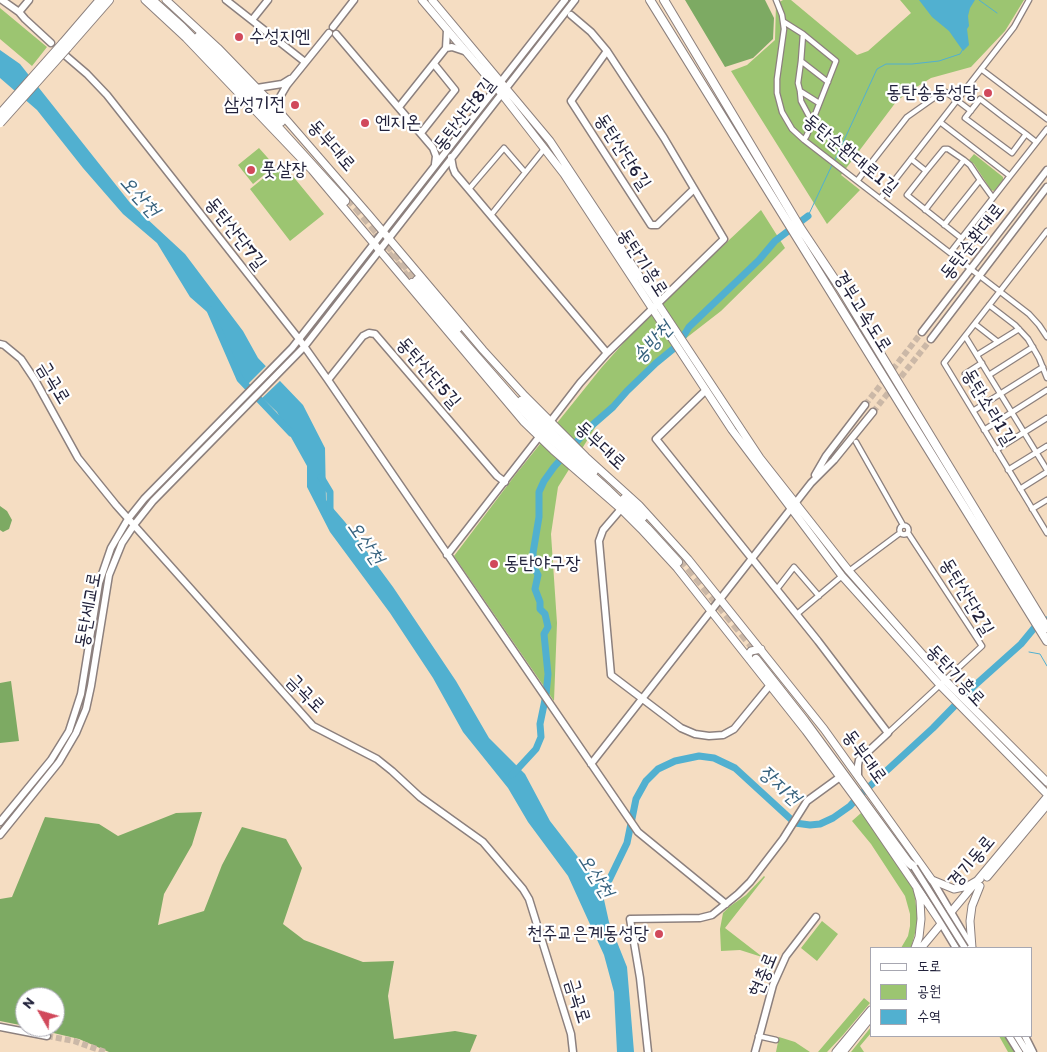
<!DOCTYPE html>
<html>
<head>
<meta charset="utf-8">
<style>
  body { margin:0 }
  #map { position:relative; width:1047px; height:1052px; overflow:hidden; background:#f5ddc2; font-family:Itim,"Poor Story",sans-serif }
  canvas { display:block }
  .legend { position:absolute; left:870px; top:947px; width:162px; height:90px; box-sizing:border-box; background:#fff; border:1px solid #a7a7b1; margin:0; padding:6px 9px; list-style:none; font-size:15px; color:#22223b }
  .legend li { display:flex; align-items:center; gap:10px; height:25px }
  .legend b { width:25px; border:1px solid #a7a7b1 }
  .north { position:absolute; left:15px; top:987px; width:50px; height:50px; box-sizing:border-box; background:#fff; border:1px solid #a7a7b1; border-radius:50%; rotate:308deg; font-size:14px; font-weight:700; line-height:20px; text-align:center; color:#22223b }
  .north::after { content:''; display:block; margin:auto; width:18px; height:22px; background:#d1495b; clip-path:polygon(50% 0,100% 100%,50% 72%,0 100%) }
</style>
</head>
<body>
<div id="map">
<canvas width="1047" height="1052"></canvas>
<ul class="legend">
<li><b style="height:6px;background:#fff"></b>도로</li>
<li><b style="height:14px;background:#9cc571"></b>공원</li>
<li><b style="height:14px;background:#51b0d0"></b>수역</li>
</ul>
<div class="north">N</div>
</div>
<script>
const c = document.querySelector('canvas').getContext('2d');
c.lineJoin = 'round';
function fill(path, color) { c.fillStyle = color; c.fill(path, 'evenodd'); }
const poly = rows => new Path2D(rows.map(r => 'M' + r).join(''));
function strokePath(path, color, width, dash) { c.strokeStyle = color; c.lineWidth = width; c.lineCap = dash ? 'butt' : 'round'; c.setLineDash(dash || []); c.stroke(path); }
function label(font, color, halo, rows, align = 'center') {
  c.font = font + ' Itim,"Poor Story",sans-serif'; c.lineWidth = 4.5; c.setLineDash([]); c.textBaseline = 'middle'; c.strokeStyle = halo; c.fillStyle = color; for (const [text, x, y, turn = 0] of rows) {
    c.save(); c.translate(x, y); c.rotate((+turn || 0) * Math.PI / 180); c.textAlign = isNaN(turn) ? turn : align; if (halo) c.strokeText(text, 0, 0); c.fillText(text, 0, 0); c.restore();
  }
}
fill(poly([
  [783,0,791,0,857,55,868,51,911,13,900,0,1024,0,1005,31,971,67,931,78,907,93,896,102,841,175,860,190,827,224,731,71,747,65,775,40,776,4],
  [0,8,47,47,32,66,0,39],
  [259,148,275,166,253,184,238,165],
  [974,154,1003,177,1003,180,994,191,991,190,974,164,969,160],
  [282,163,324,214,290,241,250,189],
  [761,210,785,248,721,311,672,349,603,415,558,487,551,534,557,623,554,701,454,556,516,474,602,367,644,320],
  [861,813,864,815,914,890,918,922,911,948,901,948,908,936,910,926,910,914,905,896,871,844,852,821],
  [764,876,765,877,725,928,769,962,771,970,769,980,766,963,762,957,740,950,721,951,720,929,723,913,729,907,746,895],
  [822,921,838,934,817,961,801,948],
  [864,998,870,1003,843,1035,827,1052,818,1052],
  [871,1027,871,1033,860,1046,864,1052,851,1052],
  [999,1036,1006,1036,1015,1052,1008,1052],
  [779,1037,795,1042,810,1052,776,1052]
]), '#9cc571');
fill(poly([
  [685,0,765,0,774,18,773,39,753,58,725,67],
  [0,506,7,511,12,520,9,529,3,532,0,530],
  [11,681,19,741,0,743,0,683],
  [202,812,192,845,164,894,158,925,204,911,222,865,242,827,286,839,302,868,283,924,304,940,363,962,394,961,388,996,394,1039,455,1031,477,1035,470,1052,109,1052,79,1039,28,1027,55,1027,55,997,25,997,25,1026,0,1021,0,899,12,897,45,817,99,824,118,836,176,813]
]), '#7daa63');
fill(poly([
  [919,0,975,0,970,8,968,16,969,26,967,29,969,45,963,51,949,31,932,17],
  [0,50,20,64,131,204,185,254,243,331,258,358,303,405,325,448,326,500,345,522,393,587,456,681,489,738,525,774,550,821,584,865,599,877,609,922,627,967,634,1052,617,1052,614,992,604,955,568,876,528,822,508,788,463,732,433,678,390,613,330,532,307,487,307,466,277,412,243,380,214,318,190,297,157,243,123,214,83,168,37,110,0,78]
]), '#51b0d0');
fill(poly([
  [268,364,282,379,260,400,246,386]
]), '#f5ddc2');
strokePath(poly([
  [979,0,997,13],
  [834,162,877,69,886,64,912,64,939,61,960,54,963,49],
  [808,216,832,165],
  [1021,644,1022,646],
  [1029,652,1040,654,1047,666]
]), '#51b0d0', 1);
strokePath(poly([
  [210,310,240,379,291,433],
  [321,477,330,492,330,513],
  [512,775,536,749,541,737,540,724,546,695,548,674,544,634,548,627,545,614,540,609,540,602,535,589,538,575,534,567,533,553,539,517,539,492,544,481,554,467,590,427,613,407,627,391,656,363,678,345,689,327,759,260,775,241,808,216],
  [599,901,627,843,636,799,646,781,658,769,675,761,699,756,714,758,735,768,795,823,810,825,820,824,833,818,850,806,858,797,933,728,973,687,1021,644,1035,627,1047,620]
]), '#51b0d0', 7);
strokePath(poly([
  [865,405,922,332],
  [873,412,931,339],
  [47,1036,74,1041,105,1052]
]), '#cbb8a7', 6, [6, 3]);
strokePath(poly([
  [348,198,417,280],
  [373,235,412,283],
  [681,559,760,656]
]), '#cbb8a7', 8, [8, 4]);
const street = poly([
  [776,0,782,15,784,29,777,79,777,93,782,112,792,129,804,140,1029,314,1039,325,1047,337],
  [784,22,803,34,836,61,807,135,804,140],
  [803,34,801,61,828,82],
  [801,61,798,83,800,91,819,103],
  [981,69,1047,119],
  [800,91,801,101,809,116,813,118],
  [940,122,1010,176,950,253],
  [1026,134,1012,153,965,118,980,99,1002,116,1026,134,1036,142],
  [911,159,926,171,907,195,961,238],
  [926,171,944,149,948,149,964,160],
  [1010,176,1047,129],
  [980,180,993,198],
  [857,181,907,117,941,93,946,92,971,111],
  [469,189,504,148,523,170],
  [880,199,1014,27,1029,0],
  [925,210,964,160,970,165,980,180,944,225],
  [491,215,545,148],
  [1047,231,944,363,1047,533],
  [989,305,1015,325,1028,339,1039,358,1047,378],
  [975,324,998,342],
  [965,336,1047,470],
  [977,355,1019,329],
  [982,363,965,374,984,404],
  [989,375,1033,347],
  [973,411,1043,367],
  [984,430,1047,390],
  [856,442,903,525],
  [996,450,1047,418],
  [1008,470,1047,446],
  [1020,489,1047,472],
  [1032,509,1047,500],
  '899.5 530a4.5 4.5 0 1 1 9 0a4.5 4.5 0 1 1-9 0Z',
  [849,571,900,533],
  [777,589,794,567,819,596],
  [797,614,842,576],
  [888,733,982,646,908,533],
  [758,1036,776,1040]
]);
const secondary = poly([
  [2,0,19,12,25,19,51,43],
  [226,0,305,62],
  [19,12,29,0],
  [252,20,268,0],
  [333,27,354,0],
  [336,34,433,148,436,156,435,164],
  [446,48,452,47,464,51],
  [607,51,571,101,651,225,657,225,694,189],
  [66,56,87,74,107,95,299,339,328,380],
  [257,88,282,84,290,79],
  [399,107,446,48,447,30],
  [277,109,277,102,287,85,329,33],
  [421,133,455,90,434,64],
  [451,157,453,168,455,173,607,353],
  [922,332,1047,170],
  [931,339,1047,187],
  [0,344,4,345,21,359,35,380,78,458,116,505,313,726,377,759,392,771,420,797,483,842,523,889,529,899,571,1034,573,1052],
  [706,390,656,439,818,641,888,733,859,760,858,765,858,776],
  [550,422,580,383,607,353,724,239,664,138,607,51,591,32,571,15],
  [815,475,826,456,865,405],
  [505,482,497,476,375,334,369,333,363,336,328,380,638,832,726,904],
  [621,509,603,530,599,541,611,675,681,728,695,734,709,736,723,735,734,729,770,685],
  [447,555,539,437],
  [591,764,811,483,834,460,873,412],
  [0,822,51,760,69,731,81,694,99,583,111,548,128,519,144,499,292,348,565,0],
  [0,835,59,762,76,733,86,709,91,686,109,575,122,543,134,525,153,501,304,347,575,0],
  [932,880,972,948],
  [941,923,956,948],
  [0,1027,47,1036],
  [1009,1036,1019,1052],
  [1017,1036,1027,1052],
  [1025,1036,1033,1052],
  [648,1052,640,978,630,919,700,918,712,915,738,894,750,882,783,839,807,801,840,777],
  [755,1052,773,985,786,956,816,917]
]);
const primary = poly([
  [145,0,186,38,312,170,524,422,553,450,621,509,641,529,677,568,806,731,862,807,941,923],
  [166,0,218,48,277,109,369,215,483,350,525,396,586,457,639,505,688,559,824,729,932,880,954,889,968,886,980,879],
  [422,0,501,93,564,174,732,430,842,576,940,685,1047,794],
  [432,0,550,141,760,458,849,571,946,681,1047,782],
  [749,659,748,655,751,651,761,649],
  [987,877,1047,805],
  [915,948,919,937,921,919,920,900,917,889],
  [921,948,1047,797],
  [972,948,970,921,972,906,980,886],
  [836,1052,871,1010],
  [843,1052,871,1017]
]);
const highway = poly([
  [152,0,182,27,257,104,345,201],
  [650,0,1047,641],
  [664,0,801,229,841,289,1047,628],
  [198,37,281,122],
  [63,43,100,0],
  [67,48,109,0],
  [417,280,458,328],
  [412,283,538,427,608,490,647,528,678,562],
  [521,401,561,442,594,471],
  [624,499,643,517],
  [756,659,804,720,908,862,914,867]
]);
strokePath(street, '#8c807e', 7);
strokePath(secondary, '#8c807e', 9);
strokePath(primary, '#8c807e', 9);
strokePath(highway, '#8c807e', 10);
strokePath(street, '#fff', 4.5);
strokePath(secondary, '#fff', 6);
strokePath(primary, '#fff', 7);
strokePath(highway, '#fff', 8);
const secondaryBridge = poly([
  [914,867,965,948]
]);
const highwayBridge = poly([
  [0,114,63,43],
  [0,123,67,48]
]);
strokePath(secondaryBridge, '#8c807e', 9, []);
strokePath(highwayBridge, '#8c807e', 10, []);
strokePath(secondaryBridge, '#fff', 6);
strokePath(highwayBridge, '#fff', 8);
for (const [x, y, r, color] of [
  [239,37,5,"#d1495b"],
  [988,93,5,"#d1495b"],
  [295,105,5,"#d1495b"],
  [365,123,5,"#d1495b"],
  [251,170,5,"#d1495b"],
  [494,564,5,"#d1495b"],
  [659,934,5,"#d1495b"]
]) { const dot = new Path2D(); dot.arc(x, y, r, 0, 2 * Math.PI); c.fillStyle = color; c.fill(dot); strokePath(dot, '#fff', 2); }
label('19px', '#22223b', '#fff', [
  ["수성지엔",249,37],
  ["동탄송동성당",978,93,"right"],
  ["삼성기전",285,105,"right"],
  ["엔지온",375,123],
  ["풋살장",261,170],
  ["동탄야구장",504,564],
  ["천주교은계동성당",649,934,"right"]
], 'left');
label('19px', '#22223b', '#fff', [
  ["동탄산단8길",465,115,-52],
  ["동부대로",331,146,49],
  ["동탄산단6길",622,152,57],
  ["동탄순환대로1길",850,155,39],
  ["동탄산단7길",235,234,52],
  ["동탄순환대로",973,242,-52],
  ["동탄기흥로",642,263,57],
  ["경부고속도로",862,312,58],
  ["동탄산단5길",428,373,49],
  ["금곡로",53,383,59],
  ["동탄소라1길",988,407,59],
  ["동부대로",600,446,43],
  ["동탄산단2길",966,597,59],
  ["동탄세교로",89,610,-80],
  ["동탄기흥로",955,676,47],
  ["금곡로",305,694,46],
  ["동부대로",864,757,54],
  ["경기동로",972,862,-50],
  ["현충로",764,975,-68],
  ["금곡로",577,1001,73]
]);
label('italic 20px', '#37627e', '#fff', [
  ["오산천",139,197,48],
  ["송방천",653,343,-47],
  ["오산천",365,543,55],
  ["장지천",779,786,42],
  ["오산천",595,876,57]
]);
</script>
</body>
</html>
